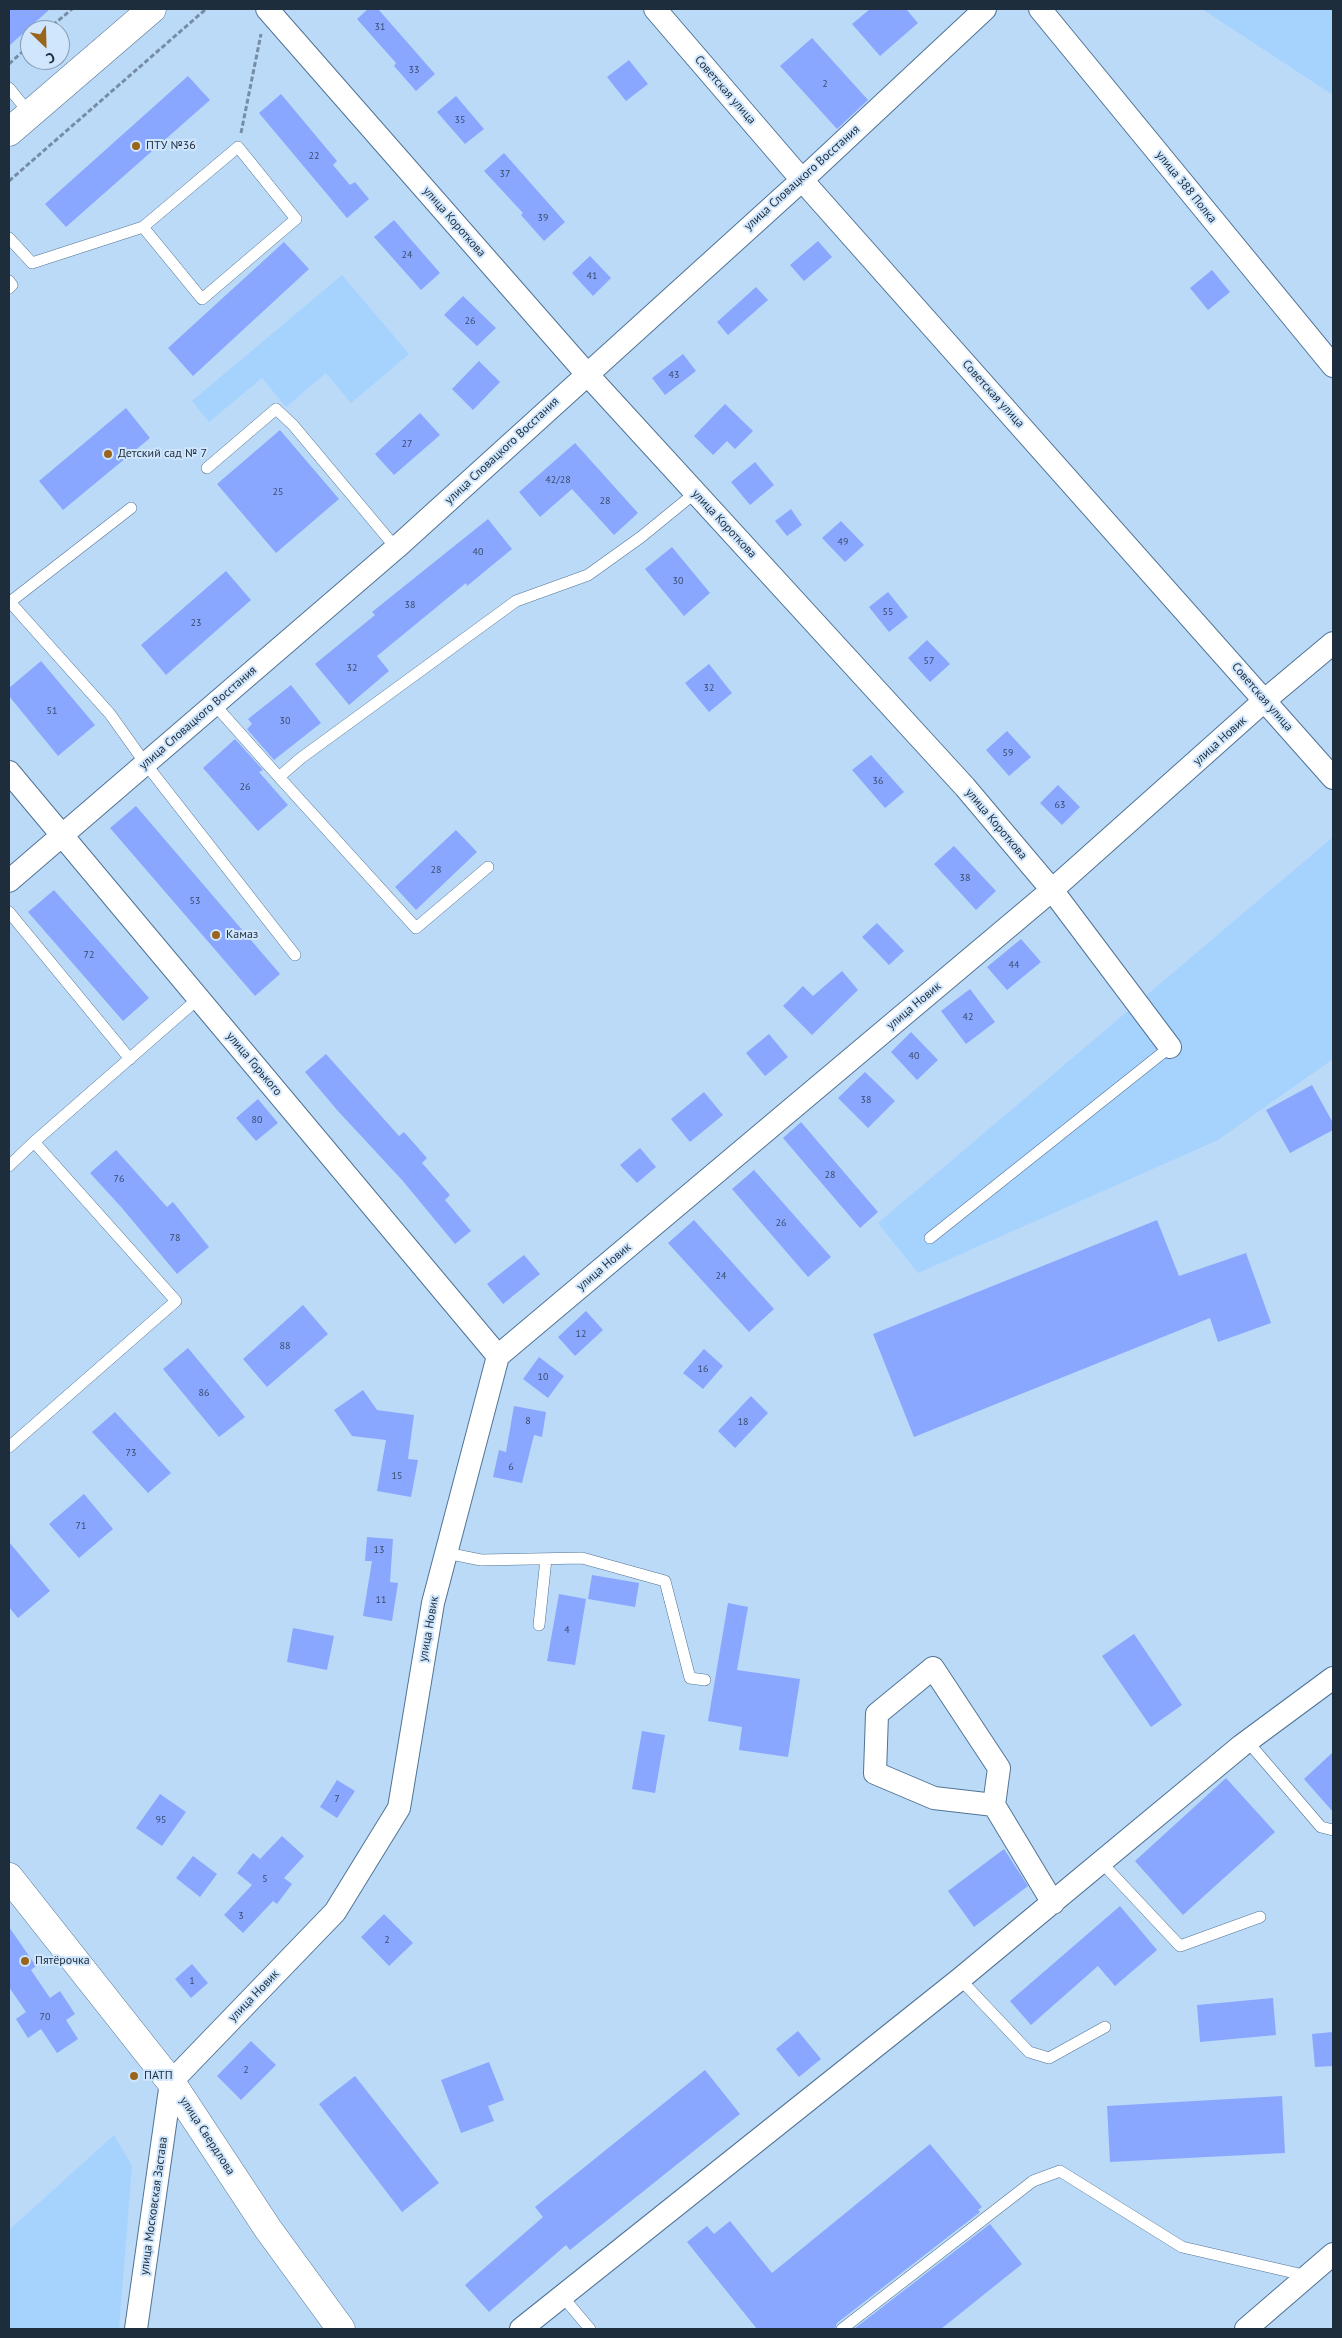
<!DOCTYPE html>
<html>
<head>
<meta charset="utf-8">
<style>
  body { margin:0 }
  #map { position:relative; width:1342px; height:2338px; overflow:hidden; background:#bbdaf8; font-family:"PT Sans",sans-serif }
  canvas { display:block }
  .frame { position:absolute; inset:0; border:10px solid #1e2d3c; pointer-events:none }
  .north { position:absolute; left:20px; top:20px; width:50px; height:50px; box-sizing:border-box; background:#cfe6fd; border:1px solid #889cb0; border-radius:50%; rotate:156deg; font-size:14px; font-weight:700; line-height:20px; text-align:center; color:#1e2d3c }
  .north::after { content:''; display:block; margin:auto; width:18px; height:22px; background:#99641c; clip-path:polygon(50% 0,100% 100%,50% 72%,0 100%) }
</style>
</head>
<body>
<div id="map">
<canvas width="1342" height="2338"></canvas>
<div class="frame"></div>
<div class="north">С</div>
</div>
<script>
const c = document.querySelector('canvas').getContext('2d');
c.lineJoin = 'round';
function fill(path, color) { c.fillStyle = color; c.fill(path, 'evenodd'); }
const poly = rows => new Path2D(rows.map(r => 'M' + r).join(''));
function strokePath(path, color, width, dash) { c.strokeStyle = color; c.lineWidth = width; c.lineCap = dash ? 'butt' : 'round'; c.setLineDash(dash || []); c.stroke(path); }
function label(font, color, halo, rows, align = 'center') {
  c.font = font + ' "PT Sans",sans-serif'; c.lineWidth = 4; c.setLineDash([]); c.textBaseline = 'middle'; c.strokeStyle = halo; c.fillStyle = color; for (const [text, x, y, turn = 0] of rows) {
    c.save(); c.translate(x, y); c.rotate((+turn || 0) * Math.PI / 180); c.textAlign = isNaN(turn) ? turn : align; if (halo) c.strokeText(text, 0, 0); c.fillText(text, 0, 0); c.restore();
  }
}
fill(poly([
  [1202,9,1333,9,1333,95],
  [342,275,409,354,351,403,326,373,286,407,262,378,209,422,192,401],
  [1333,837,1333,1059,1218,1140,918,1273,878,1223],
  [114,2135,132,2166,119,2329,9,2329,9,2230]
]), '#a6d2fe');
fill(poly([
  [9,9,50,9,9,46],
  [368,9,378,9,435,74,416,91,394,66,396,63,357,19],
  [870,9,906,9,918,23,880,56,852,24],
  [812,38,868,100,837,129,780,66],
  [629,60,648,84,626,101,607,77],
  [188,76,210,100,66,227,45,204],
  [281,94,337,161,333,165,350,185,355,182,369,199,347,218,259,113],
  [456,96,484,129,465,144,437,112],
  [504,153,565,222,544,241,521,215,523,213,484,171],
  [394,220,440,273,421,290,374,237],
  [818,241,832,257,804,281,790,265],
  [284,242,309,269,193,376,168,348],
  [590,256,611,278,593,296,572,273],
  [1212,270,1230,292,1208,310,1190,288],
  [756,287,768,300,728,335,717,322],
  [463,296,496,328,477,346,444,315],
  [683,354,696,371,665,395,652,378],
  [479,361,500,382,473,410,452,389],
  [725,404,753,431,735,449,727,441,713,455,694,436],
  [126,408,150,438,63,510,39,481],
  [420,413,440,435,394,475,375,454],
  [280,430,339,499,276,553,217,484],
  [575,443,638,513,614,535,572,489,540,517,519,492],
  [755,462,774,485,750,505,731,482],
  [791,509,802,525,787,536,775,521],
  [488,519,512,549,467,586,466,583,377,656,389,671,349,705,315,664,375,615,372,612],
  [841,521,864,545,845,562,822,538],
  [672,547,710,593,684,616,645,569],
  [226,571,251,600,166,675,141,645],
  [888,592,908,617,889,632,869,607],
  [927,640,950,664,930,682,908,658],
  [41,661,95,725,58,756,9,696,9,688],
  [709,664,732,693,709,712,685,683],
  [291,685,321,723,274,760,247,729,252,724,248,719],
  [1007,731,1031,757,1009,776,986,750],
  [235,739,263,770,259,772,288,805,258,831,203,768],
  [871,755,904,792,885,808,852,770],
  [1058,785,1080,807,1062,825,1040,803],
  [136,806,280,974,255,996,110,828],
  [456,830,477,852,416,910,395,887],
  [954,846,996,891,976,910,934,864],
  [54,890,149,998,123,1021,28,912],
  [877,923,904,951,889,965,862,937],
  [1021,939,1041,962,1007,990,987,967],
  [842,971,858,990,812,1035,783,1006,803,986,813,996],
  [970,989,995,1022,966,1044,941,1011],
  [911,1032,938,1060,917,1080,891,1052],
  [769,1034,788,1057,765,1076,746,1053],
  [326,1054,399,1136,404,1132,427,1158,422,1163,450,1195,445,1200,471,1231,455,1244,402,1180,337,1110,305,1072],
  [865,1072,895,1101,868,1128,838,1098],
  [1312,1085,1333,1123,1333,1130,1290,1153,1266,1110],
  [704,1092,723,1115,690,1142,671,1119],
  [258,1099,278,1123,256,1141,236,1118],
  [801,1122,878,1212,860,1228,783,1138],
  [640,1148,656,1167,637,1183,620,1165],
  [116,1150,167,1207,173,1202,209,1247,177,1274,122,1208,90,1173],
  [754,1170,831,1257,808,1277,732,1189],
  [694,1220,774,1309,749,1332,668,1243],
  [1157,1220,1179,1276,1246,1253,1271,1323,1218,1342,1210,1318,914,1437,873,1334],
  [524,1255,540,1274,503,1304,487,1284],
  [303,1305,328,1334,267,1387,243,1359],
  [586,1311,603,1330,575,1356,558,1337],
  [188,1348,245,1417,219,1437,163,1369],
  [704,1349,723,1366,703,1389,683,1373],
  [539,1357,564,1376,548,1398,523,1379],
  [363,1390,377,1410,414,1415,408,1459,418,1460,411,1497,377,1491,386,1440,352,1436,334,1410],
  [751,1396,768,1413,735,1448,718,1431],
  [514,1406,546,1412,542,1437,534,1435,522,1483,493,1477,499,1450,506,1452],
  [115,1412,171,1473,148,1493,92,1432],
  [84,1494,113,1529,79,1558,49,1524],
  [367,1537,393,1539,390,1582,398,1583,392,1621,363,1616,372,1561,365,1561],
  [9,1542,50,1591,18,1618,9,1607],
  [592,1575,639,1583,635,1607,588,1599],
  [559,1594,586,1599,575,1665,547,1661],
  [728,1603,748,1607,737,1670,800,1679,788,1757,739,1750,742,1727,708,1721],
  [293,1628,334,1636,327,1670,287,1662],
  [1134,1634,1182,1705,1151,1727,1102,1656],
  [642,1731,665,1735,655,1793,632,1789],
  [1333,1752,1333,1812,1304,1779],
  [1226,1778,1275,1832,1183,1915,1135,1861],
  [337,1780,355,1791,337,1818,320,1807],
  [160,1794,186,1812,162,1846,136,1828],
  [282,1836,304,1856,284,1878,292,1884,277,1904,273,1901,243,1933,224,1915,252,1885,237,1873,253,1853,260,1859],
  [1004,1849,1028,1886,974,1927,948,1891],
  [193,1856,217,1874,200,1897,176,1878],
  [1120,1906,1157,1950,1115,1986,1098,1966,1031,2025,1010,2001],
  [384,1914,413,1943,389,1966,361,1937],
  [9,1927,36,1966,31,1970,50,1998,60,1991,75,2014,66,2020,78,2039,57,2053,41,2029,28,2038,16,2019,26,2012,9,1987],
  [192,1964,208,1983,191,1998,175,1979],
  [1273,1998,1276,2035,1200,2042,1197,2005],
  [798,2031,821,2059,799,2077,776,2049],
  [1333,2032,1333,2066,1315,2067,1312,2034],
  [251,2041,276,2065,241,2100,217,2076],
  [489,2062,504,2100,488,2106,494,2121,461,2133,441,2080],
  [705,2070,740,2114,570,2250,566,2245,489,2312,465,2285,543,2217,535,2207],
  [355,2076,439,2183,402,2212,319,2104],
  [1282,2096,1285,2153,1110,2162,1107,2106],
  [930,2144,982,2207,978,2210,980,2212,837,2323,835,2329,757,2329,687,2242,707,2226,714,2234,730,2221,772,2273],
  [990,2224,1022,2264,941,2329,854,2329]
]), '#89a7fe');
const lane = poly([
  [9,88,30,114],
  [9,238,32,263,143,227,238,147,296,219,202,299,143,227],
  [9,281,12,285,9,288],
  [207,468,276,409,293,425,396,548],
  [9,601,110,714,145,763,295,955],
  [10,602,131,508],
  [214,704,279,777,301,758,516,601,588,575,641,537,695,493],
  [279,777,416,928,488,867],
  [9,912,130,1059],
  [9,1166,34,1142],
  [930,1238,1170,1047],
  [9,1447,176,1301,34,1142,199,998],
  [446,1553,481,1560,582,1558,665,1581,690,1678,705,1680],
  [539,1625,546,1559],
  [1248,1742,1321,1827,1333,1830],
  [1102,1863,1180,1946,1260,1917],
  [960,1979,1029,2052,1049,2058,1105,2027],
  [563,2297,590,2329],
  [842,2329,1033,2181,1060,2171,1182,2247,1308,2276]
]);
const street = poly([
  [267,9,586,373,965,787,1052,890,1170,1047],
  [655,9,802,180,1333,778],
  [1040,9,1333,366],
  [9,772,498,1356],
  [9,881,396,548,802,180,985,9],
  [994,1805,999,1768,933,1668,877,1714,875,1773,934,1798,994,1805,1053,1903],
  [136,2329,171,2082,335,1912,399,1808,433,1603,498,1356,1052,890,1265,700,1333,643],
  [521,2329,960,1979,1241,1746,1333,1678],
  [1246,2329,1333,2254]
]);
const secondary = poly([
  [9,132,152,9],
  [9,1877,171,2082,268,2229,341,2329]
]);
strokePath(lane, '#517496', 12);
strokePath(street, '#517496', 24);
strokePath(secondary, '#517496', 29);
strokePath(poly([
  [47,30,72,9],
  [9,64,30,45],
  [241,133,261,34],
  [9,181,206,9]
]), '#758da5', 3, [5, 2.5]);
strokePath(lane, '#fff', 11);
strokePath(street, '#fff', 22);
strokePath(secondary, '#fff', 28);
for (const [x, y, r, color] of [
  [136,146,5,"#99641c"],
  [108,454,5,"#99641c"],
  [216,935,5,"#99641c"],
  [25,1961,5,"#99641c"],
  [134,2076,5,"#99641c"]
]) { const dot = new Path2D(); dot.arc(x, y, r, 0, 2 * Math.PI); c.fillStyle = color; c.fill(dot); strokePath(dot, '#cfe6fd', 2); }
label('10px', '#394c6c', null, [
  ["31",380,27],
  ["33",414,70],
  ["2",825,84],
  ["35",460,120],
  ["22",314,156],
  ["37",505,174],
  ["39",543,218],
  ["24",407,255],
  ["41",592,276],
  ["26",470,321],
  ["43",674,375],
  ["27",407,444],
  ["42/28",558,480],
  ["25",278,492],
  ["28",605,501],
  ["49",843,542],
  ["40",478,552],
  ["30",678,581],
  ["38",410,605],
  ["55",888,612],
  ["23",196,623],
  ["57",929,661],
  ["32",352,668],
  ["32",709,688],
  ["51",52,711],
  ["30",285,721],
  ["59",1008,753],
  ["36",878,781],
  ["26",245,787],
  ["63",1060,805],
  ["28",436,870],
  ["38",965,878],
  ["53",195,901],
  ["72",89,955],
  ["44",1014,965],
  ["42",968,1017],
  ["40",914,1056],
  ["38",866,1100],
  ["80",257,1120],
  ["28",830,1175],
  ["76",119,1179],
  ["26",781,1223],
  ["78",175,1238],
  ["24",721,1276],
  ["12",581,1334],
  ["88",285,1346],
  ["16",703,1369],
  ["10",543,1377],
  ["86",204,1393],
  ["8",528,1421],
  ["18",743,1422],
  ["73",131,1453],
  ["6",511,1467],
  ["15",397,1476],
  ["71",81,1526],
  ["13",379,1550],
  ["11",381,1600],
  ["4",567,1630],
  ["7",337,1799],
  ["95",161,1820],
  ["5",265,1879],
  ["3",241,1916],
  ["2",387,1940],
  ["1",192,1981],
  ["70",45,2017],
  ["2",246,2070]
]);
label('12px', '#1e2d3c', '#cfe6fd', [
  ["Советская улица",725,90,49],
  ["улица Словацкого Восстания",802,178,-42],
  ["улица 388 Полка",1186,187,51],
  ["улица Короткова",454,222,49],
  ["Советская улица",993,394,48],
  ["улица Словацкого Восстания",502,451,-43],
  ["улица Короткова",724,524,47],
  ["Советская улица",1262,697,49],
  ["улица Словацкого Восстания",198,718,-41],
  ["улица Новик",1220,741,-42],
  ["улица Короткова",996,824,50],
  ["улица Новик",914,1006,-40],
  ["улица Горького",254,1064,50],
  ["улица Новик",604,1267,-40],
  ["улица Новик",429,1629,-80],
  ["улица Новик",254,1996,-46],
  ["улица Свердлова",207,2136,57],
  ["улица Московская Застава",154,2206,-82]
]);
label('12px', '#1e2d3c', '#cfe6fd', [
  ["ПТУ №36",146,146],
  ["Детский сад № 7",118,454],
  ["Камаз",226,935],
  ["Пятёрочка",35,1961],
  ["ПАТП",144,2076]
], 'left');
</script>
</body>
</html>
